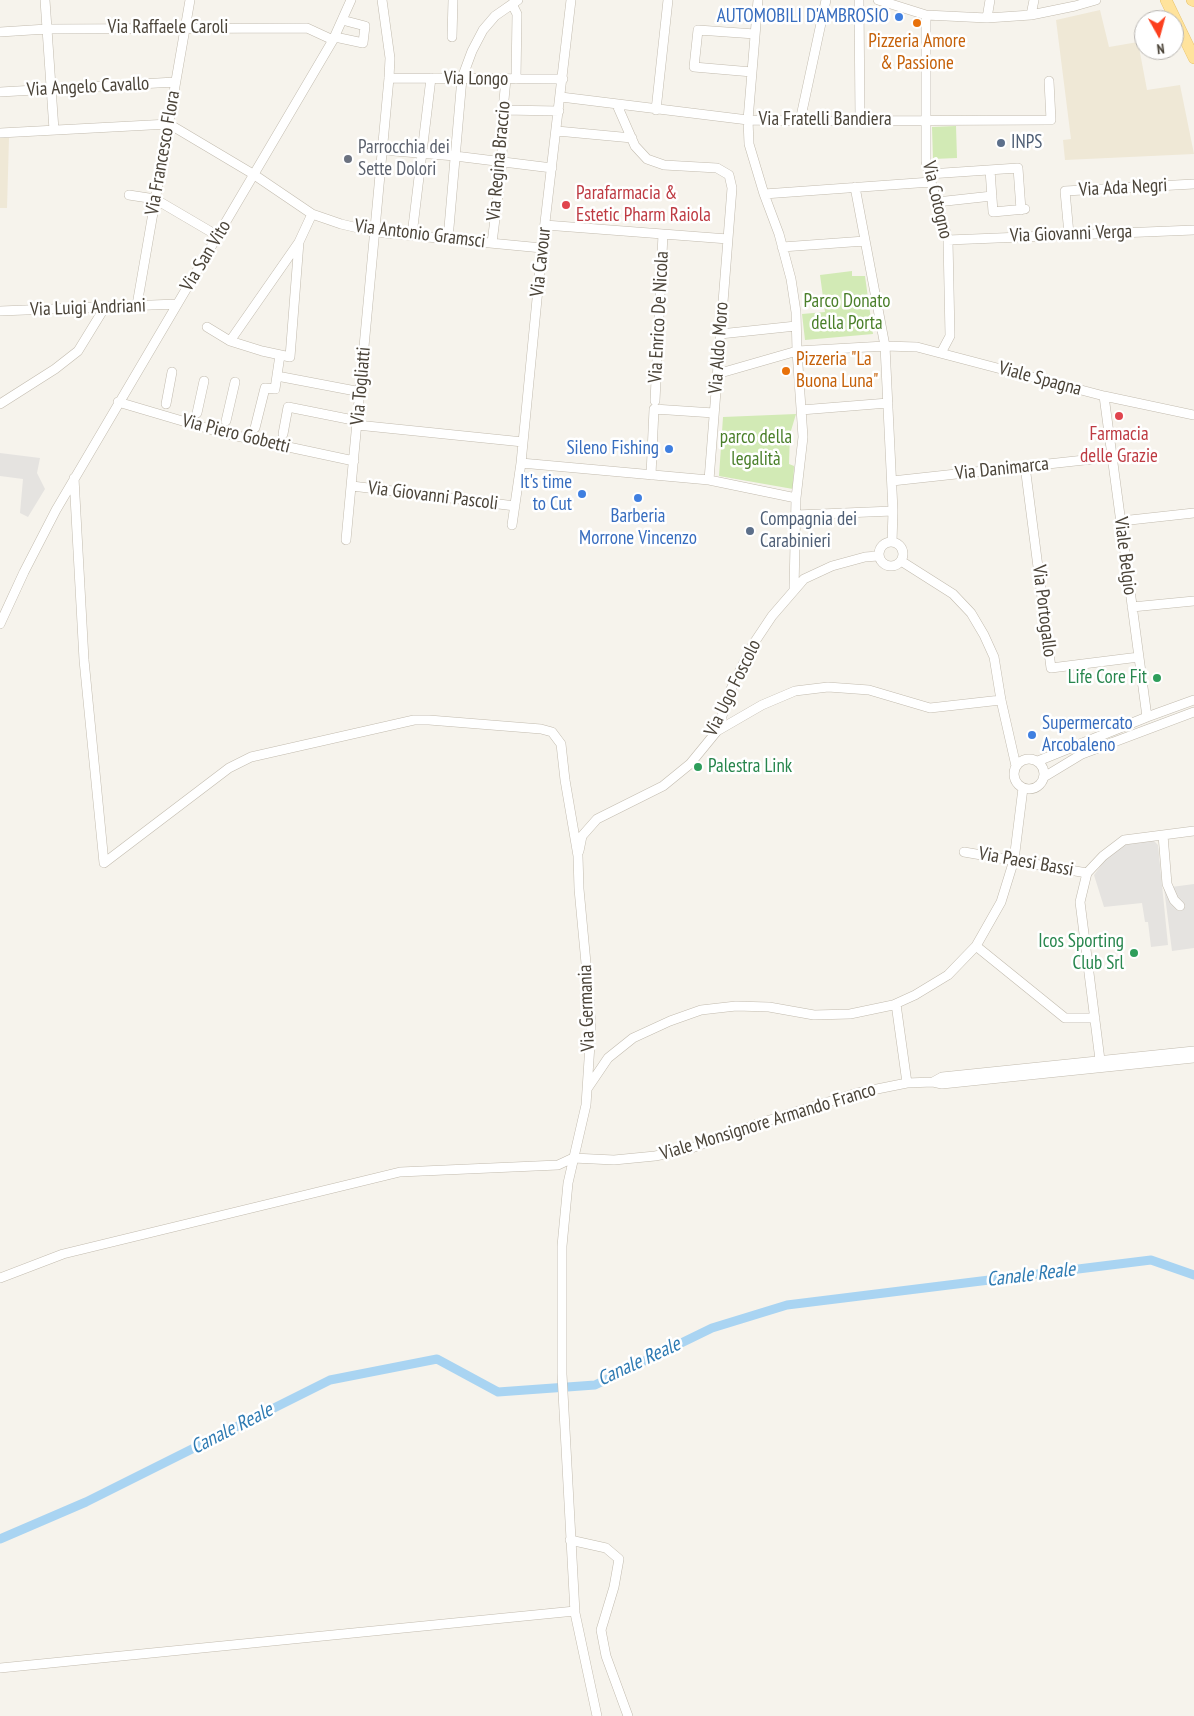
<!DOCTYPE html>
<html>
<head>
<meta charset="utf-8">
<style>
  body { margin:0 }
  #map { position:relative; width:1194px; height:1716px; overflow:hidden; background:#f6f3ec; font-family:"PT Sans Narrow",sans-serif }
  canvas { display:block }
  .north { position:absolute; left:1134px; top:10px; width:50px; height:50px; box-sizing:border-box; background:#fff; border:1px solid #b7b4b0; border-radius:50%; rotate:173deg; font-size:14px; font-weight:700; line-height:20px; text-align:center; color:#4b4439 }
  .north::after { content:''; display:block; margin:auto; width:18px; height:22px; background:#fc3f1d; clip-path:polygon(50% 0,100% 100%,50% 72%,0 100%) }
</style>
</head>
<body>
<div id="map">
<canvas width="1194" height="1716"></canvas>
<div class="north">N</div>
</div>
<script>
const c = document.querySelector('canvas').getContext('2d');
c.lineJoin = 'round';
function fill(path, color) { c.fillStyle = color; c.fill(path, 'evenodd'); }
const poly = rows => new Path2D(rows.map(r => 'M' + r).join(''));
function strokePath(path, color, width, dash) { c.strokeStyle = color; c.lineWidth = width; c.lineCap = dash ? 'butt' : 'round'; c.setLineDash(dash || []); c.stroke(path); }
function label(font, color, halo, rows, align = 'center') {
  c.font = font + ' "PT Sans Narrow",sans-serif'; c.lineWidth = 5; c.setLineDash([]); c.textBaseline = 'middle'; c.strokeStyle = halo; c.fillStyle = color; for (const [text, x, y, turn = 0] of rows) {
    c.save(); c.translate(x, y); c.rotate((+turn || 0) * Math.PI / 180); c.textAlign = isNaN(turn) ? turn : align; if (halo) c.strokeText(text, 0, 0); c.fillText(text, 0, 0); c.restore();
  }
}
fill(poly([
  [1100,10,1109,47,1138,42,1147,90,1180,85,1194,154,1065,160,1063,140,1071,139,1056,20],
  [0,138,9,138,7,208,0,208]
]), '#efe8d6');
fill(poly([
  [956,126,957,158,933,159,932,127],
  [852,271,852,276,865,276,873,334,805,340,802,314,825,312,820,275],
  [796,414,790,434,789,464,794,466,793,489,719,476,723,417]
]), '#d2eab5');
fill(poly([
  [0,453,40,458,37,473,45,489,28,517,20,513,23,479,0,476],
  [1153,840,1158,845,1168,945,1151,947,1148,922,1145,922,1142,903,1104,907,1094,875,1107,857,1124,845,1132,842],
  [1194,884,1194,948,1172,951,1164,888]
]), '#e5e3e0');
strokePath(poly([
  [0,1539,86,1502,330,1380,437,1359,498,1392,595,1385,712,1328,787,1305,1151,1260,1194,1275]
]), '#a9d4f2', 9);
const minor = poly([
  [45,0,54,130],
  [758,0,748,120,749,144,764,194,779,234,791,279,796,312,797,351,803,437,796,498,794,589],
  [859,0,860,120],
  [878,0,926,15,987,18,1031,15,1075,6,1096,0],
  [512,4,517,14,516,79],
  [926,15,926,161,931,182,948,240,950,336,941,353],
  [1031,15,1034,0],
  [987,18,990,0],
  [0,32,47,29,307,28,333,40],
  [335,37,363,43,365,26,342,20],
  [452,37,453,0],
  [752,72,694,67,698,30,755,34],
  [389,78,563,79],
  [0,92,175,82],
  [561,97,748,120,800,121,1051,120,1049,81],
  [617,105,635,146,647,159,664,165,717,168,729,175,732,188,709,480],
  [503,110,559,111],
  [656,110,668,0],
  [800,121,826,0],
  [557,131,632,138],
  [0,133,169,124,253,174,312,214,341,224,375,232,542,248],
  [382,150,455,156,552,168],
  [990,170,993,212,1025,209],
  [929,174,1018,168,1021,210],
  [855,187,885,346,893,511,892,542],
  [764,194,931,182],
  [129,195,155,199,218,236],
  [937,202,992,196],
  [545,225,728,239],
  [1069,234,1065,191,1194,184],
  [412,235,431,78],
  [448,239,462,78,472,51,483,30,495,16,518,0],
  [948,240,1194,230],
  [299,242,290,357,262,351,230,341,299,242,312,214],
  [492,243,502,162,503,110,506,79],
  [782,247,865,241],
  [137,305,190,0],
  [0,311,177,304],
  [207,327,230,341],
  [720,334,796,326],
  [717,374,797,351,885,346,917,347,1104,396,1194,415],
  [277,376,361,392],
  [1104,396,1147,717],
  [655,401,663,234],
  [118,402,223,433,354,461],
  [0,404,55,369,78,351,105,307],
  [166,404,172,372],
  [801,410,888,403],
  [197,413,204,381],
  [226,421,235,382],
  [357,425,523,442],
  [255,428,265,388,275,389,280,355],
  [283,434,288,407,358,421],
  [521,463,709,480,796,498],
  [1025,466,1051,668,1139,657],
  [651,475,654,409,714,413],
  [74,478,84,660,104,863,229,768,251,757,414,720,429,720,541,729,552,732,561,744,565,780,578,856,579,889,589,995,591,1029,586,1105,568,1183,562,1246,562,1374,575,1613,597,1716],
  [892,481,1112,457],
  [352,486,515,506],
  [796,515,893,511],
  [1121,521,1194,513],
  [512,525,521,463,542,248,571,0],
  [346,540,389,78,390,58,382,0],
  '879 554a12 12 0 1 1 24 0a12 12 0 1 1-24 0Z',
  [901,561,953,594,971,613,984,635,994,657,1001,700,1016,766],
  [1132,607,1194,601],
  [0,624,24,572,56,510,333,40,351,0],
  [717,731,762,705,795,691,828,687,869,690,930,708,1001,700],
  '1014 774a15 15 0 1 1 30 0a15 15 0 1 1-30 0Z',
  [1038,761,1147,717,1194,700],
  [1044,777,1082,754,1194,712],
  [1163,835,1167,884,1174,900,1180,906],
  [579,851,582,836,597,819,663,786,690,764,717,731,731,689,752,646,772,616,804,579,832,566,865,557,878,556],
  [964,852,1087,873],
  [976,946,1065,1018,1095,1018],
  [896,1004,907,1083],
  [1100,1060,1080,902,1087,873,1103,856,1124,840,1194,831],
  [933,1082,942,1077,1194,1051],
  [587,1089,608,1058,633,1038,670,1021,701,1010,736,1006,769,1007,814,1015,850,1014,893,1005,915,995,948,975,976,946,1001,902,1014,860,1023,788],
  [0,1278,63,1254,400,1172,558,1165,573,1158,614,1160,655,1156,686,1150,757,1124,857,1093,907,1083,933,1082,942,1084,1194,1058],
  [570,1540,606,1548,619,1559,614,1587,601,1630,606,1656,628,1716],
  [0,1668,575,1611]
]);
const major = poly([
  [1166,0,1194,58],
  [1192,0,1194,1]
]);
strokePath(minor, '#c2bbae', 10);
strokePath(major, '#e6c16a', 12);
strokePath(minor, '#fff', 9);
strokePath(major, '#ffe39c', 11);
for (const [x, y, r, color] of [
  [899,17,5,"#3f7fe0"],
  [917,23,5,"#e8710a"],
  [1001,143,5,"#5c6f8a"],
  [348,159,5,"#6b7280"],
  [566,205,5,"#e0444e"],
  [786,371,5,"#e8710a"],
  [1119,416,5,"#e0444e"],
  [669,449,5,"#3f7fe0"],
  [582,494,5,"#3f7fe0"],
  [638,498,5,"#3f7fe0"],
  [750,531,5,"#5c6f8a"],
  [1157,678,5,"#2e9e5b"],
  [1032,735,5,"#3f7fe0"],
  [698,767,5,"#2e9e5b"],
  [1134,953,5,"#2e9e5b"]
]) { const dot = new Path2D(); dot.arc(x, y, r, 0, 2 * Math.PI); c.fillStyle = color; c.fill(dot); strokePath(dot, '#fff', 2); }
label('19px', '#366cbe', '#fff', [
  ["AUTOMOBILI D'AMBROSIO",889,17],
  ["Sileno Fishing",659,449],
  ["It's time",572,483],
  ["to Cut",572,505],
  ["Barberia",638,517,"center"],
  ["Morrone Vincenzo",638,539,"center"],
  ["Supermercato",1042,724,"left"],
  ["Arcobaleno",1042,746,"left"]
], 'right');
label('19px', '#4b4439', '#fff', [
  ["Via Raffaele Caroli",168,28],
  ["Via Longo",476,79,1],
  ["Via Angelo Cavallo",88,87,-3],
  ["Via Fratelli Bandiera",825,120],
  ["Via Francesco Flora",163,153,-80],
  ["Via Regina Braccio",499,161,-85],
  ["Via Ada Negri",1123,188,-3],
  ["Via Cotogno",937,200,77],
  ["Via Antonio Gramsci",420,234,7],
  ["Via Giovanni Verga",1071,234,-2],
  ["Via San Vito",206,256,-59],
  ["Via Cavour",541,262,-84],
  ["Via Luigi Andriani",88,308,-2],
  ["Via Enrico De Nicola",659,317,-87],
  ["Via Aldo Moro",719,348,-86],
  ["Viale Spagna",1040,379,15],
  ["Via Togliatti",361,386,-85],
  ["Via Piero Gobetti",236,434,14],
  ["Via Danimarca",1002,469,-6],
  ["Via Giovanni Pascoli",433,496,7],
  ["Viale Belgio",1125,556,83],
  ["Via Portogallo",1044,611,83],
  ["Via Ugo Foscolo",733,688,-64],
  ["Via Paesi Bassi",1026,862,10],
  ["Via Germania",587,1008,-92],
  ["Viale Monsignore Armando Franco",768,1122,-17]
]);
label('19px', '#c56008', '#fff', [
  ["Pizzeria Amore",917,42],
  ["& Passione",917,64],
  ["Pizzeria \"La",796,360,"left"],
  ["Buona Luna\"",796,382,"left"]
]);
label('19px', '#4e5e75', '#fff', [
  ["INPS",1011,143],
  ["Compagnia dei",760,520],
  ["Carabinieri",760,542]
], 'left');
label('19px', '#5b616d', '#fff', [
  ["Parrocchia dei",358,148],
  ["Sette Dolori",358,170]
], 'left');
label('19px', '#be3a42', '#fff', [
  ["Parafarmacia &",576,194],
  ["Estetic Pharm Raiola",576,216],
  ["Farmacia",1119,435,"center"],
  ["delle Grazie",1119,457,"center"]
], 'left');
label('19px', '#4a7f2a', '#fff', [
  ["Parco Donato",847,302],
  ["della Porta",847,324],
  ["parco della",756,438],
  ["legalità",756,460]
]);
label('19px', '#27864d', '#fff', [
  ["Life Core Fit",1147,678],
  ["Palestra Link",708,767,"left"],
  ["Icos Sporting",1124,942],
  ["Club Srl",1124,964]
], 'right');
label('italic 20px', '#2e7ab2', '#fff', [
  ["Canale Reale",1031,1275,-7],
  ["Canale Reale",639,1362,-25],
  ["Canale Reale",232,1429,-27]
]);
</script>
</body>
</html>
